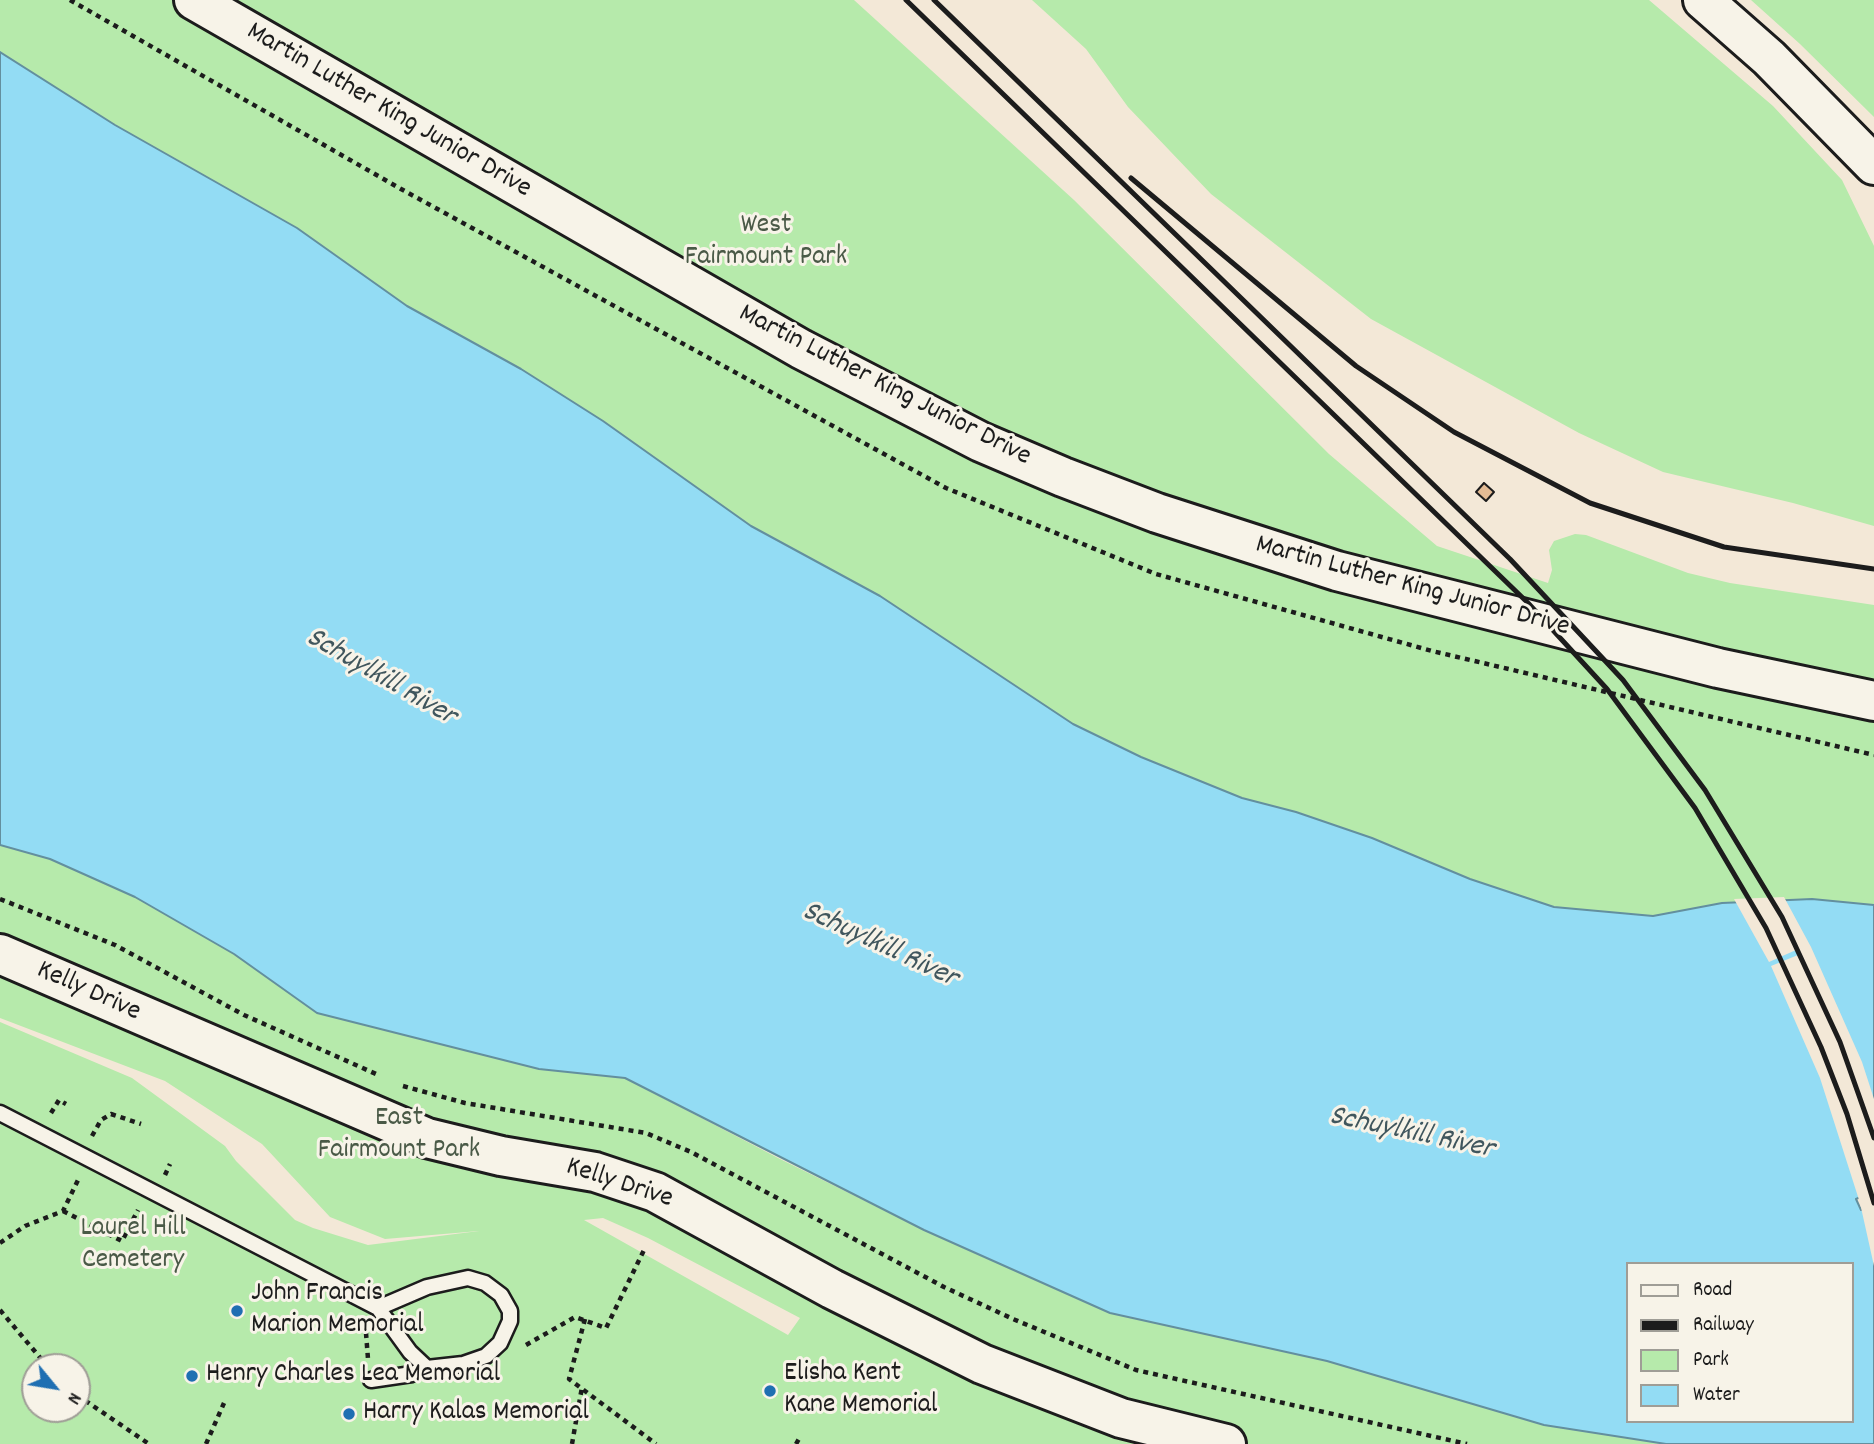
<!DOCTYPE html>
<html>
<head>
<meta charset="utf-8">
<style>
  body { margin:0 }
  #map { position:relative; width:1874px; height:1444px; overflow:hidden; background:#f3e8d7; font-family:Dekko,sans-serif }
  canvas { display:block }
  .legend { position:absolute; left:1626px; top:1262px; width:228px; height:161px; box-sizing:border-box; background:#f7f3e8; border:2px solid #9f9d96; margin:0; padding:9px 12px; list-style:none; font-size:21px; color:#1c1c1c }
  .legend li { display:flex; align-items:center; gap:14px; height:35px }
  .legend b { width:35px; border:2px solid #9f9d96 }
  .north { position:absolute; left:21px; top:1353px; width:70px; height:70px; box-sizing:border-box; background:#f7f3e8; border:2px solid #9f9d96; border-radius:50%; rotate:120deg; font-size:19px; font-weight:700; line-height:28px; text-align:center; color:#1c1c1c }
  .north::after { content:''; display:block; margin:auto; width:24px; height:32px; background:#1f6fb2; clip-path:polygon(50% 0,100% 100%,50% 72%,0 100%) }
</style>
</head>
<body>
<div id="map">
<canvas width="1874" height="1444"></canvas>
<ul class="legend">
<li><b style="height:9px;background:#f7f3e8"></b>Road</li>
<li><b style="height:9px;background:#1c1c1c"></b>Railway</li>
<li><b style="height:19px;background:#b6eaab"></b>Park</li>
<li><b style="height:19px;background:#93dcf4"></b>Water</li>
</ul>
<div class="north">N</div>
</div>
<script>
const c = document.querySelector('canvas').getContext('2d');
c.lineJoin = 'round';
function fill(path, color) { c.fillStyle = color; c.fill(path, 'evenodd'); }
const poly = rows => new Path2D(rows.map(r => 'M' + r).join(''));
function strokePath(path, color, width, dash) { c.strokeStyle = color; c.lineWidth = width; c.lineCap = dash ? 'butt' : 'round'; c.setLineDash(dash || []); c.stroke(path); }
function label(font, color, halo, rows, align = 'center') {
  c.font = font + ' Dekko,sans-serif'; c.lineWidth = 6; c.setLineDash([]); c.textBaseline = 'middle'; c.strokeStyle = halo; c.fillStyle = color; for (const [text, x, y, turn = 0] of rows) {
    c.save(); c.translate(x, y); c.rotate((+turn || 0) * Math.PI / 180); c.textAlign = isNaN(turn) ? turn : align; if (halo) c.strokeText(text, 0, 0); c.fillText(text, 0, 0); c.restore();
  }
}
fill(poly([
  [0,0,854,0,1074,200,1329,454,1437,546,1548,583,1552,570,1549,550,1554,541,1575,534,1586,535,1688,573,1730,583,1874,605,1874,905,1812,899,1722,903,1653,916,1554,907,1470,879,1296,812,1242,798,1141,757,1073,724,880,596,751,526,603,421,521,369,407,306,297,228,115,125,0,52],
  [1032,0,1649,0,1773,106,1842,180,1874,246,1874,526,1793,503,1663,472,1579,433,1371,319,1211,194,1128,107,1086,49],
  [1751,0,1874,0,1874,117,1800,44],
  [0,845,50,859,135,897,234,954,317,1013,539,1069,625,1078,780,1159,924,1230,1110,1313,1327,1361,1544,1425,1666,1444,0,1444,0,1022,132,1078,225,1146,236,1161,295,1220,313,1228,368,1245,479,1231,385,1239,330,1217,262,1144,165,1081,0,1018],
  [603,1218,648,1238,800,1318,788,1335,584,1220],
  [35,1367,77,1367,77,1409,35,1409]
]), '#b6eaab');
const water = poly([
  [0,52,115,125,297,228,407,306,521,369,603,421,751,526,880,596,1073,724,1141,757,1242,798,1296,812,1372,838,1470,879,1554,907,1653,916,1722,903,1812,899,1874,905,1874,1191,1856,1199,1861,1210,1874,1205,1874,1444,1666,1444,1544,1425,1327,1361,1110,1313,924,1230,625,1078,539,1069,317,1013,234,954,135,897,50,859,0,845,0,52],
  [1627,1264,1851,1264,1851,1421,1627,1421,1627,1264]
]);
fill(water, '#93dcf4');
strokePath(water, '#638f9e', 2);
fill(poly([
  [1784,897,1811,947,1862,1062,1874,1099,1874,1195,1861,1201,1863,1206,1874,1201,1874,1266,1860,1203,1820,1078,1771,966,1798,955,1796,950,1769,962,1734,899]
]), '#f3e8d7');
const building = poly([
  [1484,483,1494,492,1486,501,1476,492,1484,483]
]);
fill(building, '#e3bb94');
strokePath(building, '#1c1c1c', 2);
const lane = poly([
  [0,1113,378,1308,410,1352,427,1368,463,1364,486,1356,500,1343,510,1321,510,1311,501,1295,485,1283,468,1278,427,1287,378,1308],
  [371,1380,412,1374,427,1368]
]);
const secondary = poly([
  [194,0,801,349,981,442,1063,477,1157,513,1337,571,1718,668,1874,701]
]);
const primary = poly([
  [0,954,427,1138,501,1156,595,1172,655,1192,832,1289,982,1364,1121,1418,1226,1444]
]);
const highway = poly([
  [1703,0,1769,58,1874,165]
]);
strokePath(lane, '#1c1c1c', 19);
strokePath(secondary, '#1c1c1c', 44);
strokePath(primary, '#1c1c1c', 44);
strokePath(highway, '#1c1c1c', 44);
strokePath(poly([
  [70,0,401,189,946,488,1156,574,1432,651,1874,755],
  [0,899,115,945,244,1015,376,1074],
  [403,1086,465,1103,646,1133,691,1152,944,1287,1013,1319,1136,1370,1467,1444],
  [51,1113,59,1100,66,1104],
  [92,1136,101,1120,111,1114,141,1124],
  [165,1175,170,1164],
  [63,1211,122,1241,138,1210],
  [0,1243,25,1226,63,1211,79,1178],
  [0,1310,48,1367],
  [585,1319,569,1379,656,1444],
  [366,1333,368,1359],
  [526,1345,575,1317,606,1328,644,1250],
  [77,1395,149,1444],
  [206,1444,224,1403],
  [572,1444,582,1387],
  [796,1444,800,1437]
]), '#1c1c1c', 4.5, [5, 5]);
strokePath(lane, '#f7f3e8', 14);
strokePath(secondary, '#f7f3e8', 38);
strokePath(primary, '#f7f3e8', 38);
strokePath(highway, '#f7f3e8', 38);
strokePath(poly([
  [906,0,1528,603,1607,689,1695,808,1766,928,1821,1047,1847,1114,1874,1203],
  [934,0,1510,559,1623,680,1705,790,1782,917,1840,1042,1874,1138],
  [1131,178,1356,366,1454,432,1590,503,1724,547,1874,569]
]), '#1c1c1c', 5);
for (const [x, y, r, color] of [
  [237,1311,7,"#1f6fb2"],
  [192,1376,7,"#1f6fb2"],
  [770,1391,7,"#1f6fb2"],
  [349,1414,7,"#1f6fb2"]
]) { const dot = new Path2D(); dot.arc(x, y, r, 0, 2 * Math.PI); c.fillStyle = color; c.fill(dot); strokePath(dot, '#f7f3e8', 2.5); }
label('28px', '#1c1c1c', '#f7f3e8', [
  ["Martin Luther King Junior Drive",388,112,30],
  ["Martin Luther King Junior Drive",884,387,27],
  ["Martin Luther King Junior Drive",1412,588,15],
  ["Kelly Drive",88,993,24],
  ["Kelly Drive",619,1185,18]
]);
label('28px', '#4a5a47', '#f7f3e8', [
  ["West",766,227],
  ["Fairmount Park",766,259],
  ["East",399,1120],
  ["Fairmount Park",399,1152],
  ["Laurel Hill",133,1230],
  ["Cemetery",133,1262]
]);
label('28px', '#1c1c1c', '#f7f3e8', [
  ["John Francis",251,1295],
  ["Marion Memorial",251,1327],
  ["Elisha Kent",784,1375],
  ["Kane Memorial",784,1407],
  ["Henry Charles Lea Memorial",206,1376],
  ["Harry Kalas Memorial",363,1414]
], 'left');
label('italic 30px', '#40565d', '#f7f3e8', [
  ["Schuylkill River",380,679,30],
  ["Schuylkill River",879,947,25],
  ["Schuylkill River",1411,1135,12]
]);
</script>
</body>
</html>
